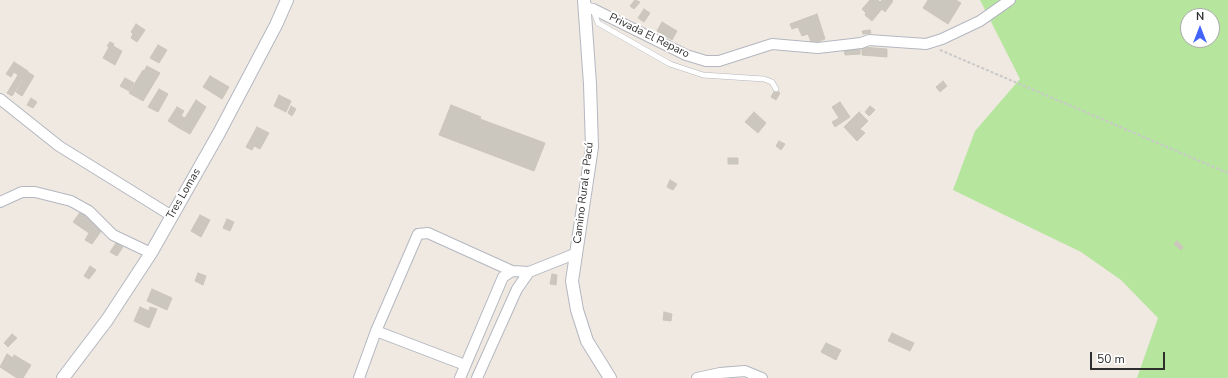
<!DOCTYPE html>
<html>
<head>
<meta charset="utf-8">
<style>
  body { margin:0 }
  #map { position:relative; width:1228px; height:378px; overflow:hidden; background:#efe9e1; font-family:"Nunito Sans",sans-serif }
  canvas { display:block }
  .north { position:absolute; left:1180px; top:8px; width:40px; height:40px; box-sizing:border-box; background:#fff; border:1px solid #ababab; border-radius:50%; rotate:0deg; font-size:11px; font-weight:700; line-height:16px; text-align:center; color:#2e2e2e }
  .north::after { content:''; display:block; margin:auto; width:14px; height:18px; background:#4264fb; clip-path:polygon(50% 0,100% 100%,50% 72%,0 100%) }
  .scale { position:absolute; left:1090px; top:352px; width:75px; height:18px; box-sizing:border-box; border:2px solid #2e2e2e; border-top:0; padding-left:5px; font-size:12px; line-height:14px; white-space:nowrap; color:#2e2e2e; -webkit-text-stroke:3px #fff; paint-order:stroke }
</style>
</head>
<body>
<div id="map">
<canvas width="1228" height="378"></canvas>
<div class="north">N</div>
<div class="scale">50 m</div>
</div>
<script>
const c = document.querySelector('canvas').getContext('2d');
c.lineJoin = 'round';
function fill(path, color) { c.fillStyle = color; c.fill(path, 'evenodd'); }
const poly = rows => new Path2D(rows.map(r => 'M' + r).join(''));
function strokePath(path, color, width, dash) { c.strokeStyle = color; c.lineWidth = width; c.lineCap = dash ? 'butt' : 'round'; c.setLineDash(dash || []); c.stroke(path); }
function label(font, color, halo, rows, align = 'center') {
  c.font = font + ' "Nunito Sans",sans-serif'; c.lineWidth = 4; c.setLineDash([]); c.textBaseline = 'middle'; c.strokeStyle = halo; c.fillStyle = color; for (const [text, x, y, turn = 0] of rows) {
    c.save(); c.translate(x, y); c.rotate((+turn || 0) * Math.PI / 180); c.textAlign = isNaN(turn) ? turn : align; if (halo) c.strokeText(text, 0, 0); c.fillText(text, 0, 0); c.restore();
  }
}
fill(poly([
  [980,0,1228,0,1228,378,1137,378,1158,318,1121,280,1081,252,953,190,975,131,1020,79],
  [1188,16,1212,16,1212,40,1188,40]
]), '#b6e59e');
const building = poly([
  [635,0,640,2,634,9,630,6,635,0],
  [870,0,878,0,880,2,882,0,892,0,893,1,885,12,882,9,872,21,865,15,866,13,862,9,870,0],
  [928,0,956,0,961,3,948,24,923,8,928,0],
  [644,9,650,13,644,22,638,18,644,9],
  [817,14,825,39,812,44,808,34,802,36,798,27,792,29,790,24,817,14],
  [662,22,677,31,672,40,657,31,662,22],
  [136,24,145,30,137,42,131,38,133,34,131,32,136,24],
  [870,30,871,33,863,34,862,31,870,30],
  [110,42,114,44,113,46,122,51,115,65,103,58,109,47,107,46,110,42],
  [158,45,167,50,159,63,150,58,158,45],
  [862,47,887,49,887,57,862,55,862,47],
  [860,48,860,54,845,55,844,49,860,48],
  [14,62,28,71,12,96,7,93,18,75,14,72,11,77,6,74,14,62],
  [147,66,160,73,143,101,129,93,143,70,144,71,147,66],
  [28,72,34,76,22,96,16,92,28,72],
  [210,76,229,87,222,99,203,87,210,76],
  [125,78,134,83,129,91,120,86,125,78],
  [943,81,947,86,940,92,936,87,943,81],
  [159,89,168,94,158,112,148,107,159,89],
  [775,90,780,93,776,100,771,97,775,90],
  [279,95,291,101,286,112,274,106,279,95],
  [31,98,37,102,33,108,27,105,31,98],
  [196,100,206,107,190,134,179,128,196,100],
  [840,102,850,117,835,127,832,122,839,118,832,107,840,102],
  [451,105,481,117,480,119,545,143,534,171,439,135,451,105],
  [291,106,296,109,292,116,288,113,291,106],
  [870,106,875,110,869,116,865,112,870,106],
  [177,107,184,111,181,116,185,118,179,128,168,121,177,107],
  [754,112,766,123,758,133,745,122,754,112],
  [859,112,868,121,860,129,865,133,857,141,844,127,859,112],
  [257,127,269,133,260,149,254,146,252,150,246,147,257,127],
  [779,141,785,144,781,150,776,146,779,141],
  [728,158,738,158,738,164,728,164,728,158],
  [670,180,677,184,673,190,667,187,670,180],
  [81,211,104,227,92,244,85,240,89,233,73,222,81,211],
  [200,215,210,220,201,237,191,231,200,215],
  [227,219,234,222,230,231,223,228,227,219],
  [1177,241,1183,247,1181,250,1174,244,1177,241],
  [116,243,123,247,117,256,110,252,116,243],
  [90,266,96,270,89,279,84,276,90,266],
  [198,273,206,276,203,285,195,281,198,273],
  [552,274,557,275,556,285,550,284,552,274],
  [152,289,172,298,167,310,147,301,152,289],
  [140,307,149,311,150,307,157,309,149,328,134,321,140,307],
  [664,312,672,314,671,321,663,320,664,312],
  [892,333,914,343,910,351,888,341,892,333],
  [12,334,17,338,8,347,4,343,12,334],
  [826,343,841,350,836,360,821,352,826,343],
  [7,354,13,358,14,355,31,365,23,378,17,378,0,367,7,354]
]);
fill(building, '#cbc7bf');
strokePath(building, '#cbc5ba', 1);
const service = poly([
  [593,10,598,23,670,64,703,75,764,79,772,82,776,89]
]);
const minor = poly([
  [584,7,593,9,686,55,706,61,719,61,772,44,818,48,861,43,869,40,926,44,942,39,980,21,1010,0],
  [0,99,59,146,172,216],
  [0,202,22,192,35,192,71,201,89,211,113,235,151,253],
  [376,331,465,365],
  [359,378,376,331,418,234,428,233,512,271],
  [460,378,503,277,512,271,529,272,577,253],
  [477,378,517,289,529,272],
  [697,378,720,373,745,371,762,378]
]);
const tertiary = poly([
  [584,0,590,84,592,147,572,281,577,310,587,341,610,378],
  [63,378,107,320,151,253,219,133,276,25,287,0]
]);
strokePath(service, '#b4b7c1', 6);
strokePath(minor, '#b4b7c1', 12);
strokePath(tertiary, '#b4b7c1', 14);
strokePath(poly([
  [940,50,1228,173]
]), '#c9c9c9', 2, [3, 2]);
strokePath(service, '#fff', 5);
strokePath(minor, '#fff', 10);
strokePath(tertiary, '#fff', 12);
label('11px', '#2e2e2e', '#fff', [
  ["Privada El Reparo",649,36,26],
  ["Camino Rural a Pacú",584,193,-83],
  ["Tres Lomas",184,194,-60]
]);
</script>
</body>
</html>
